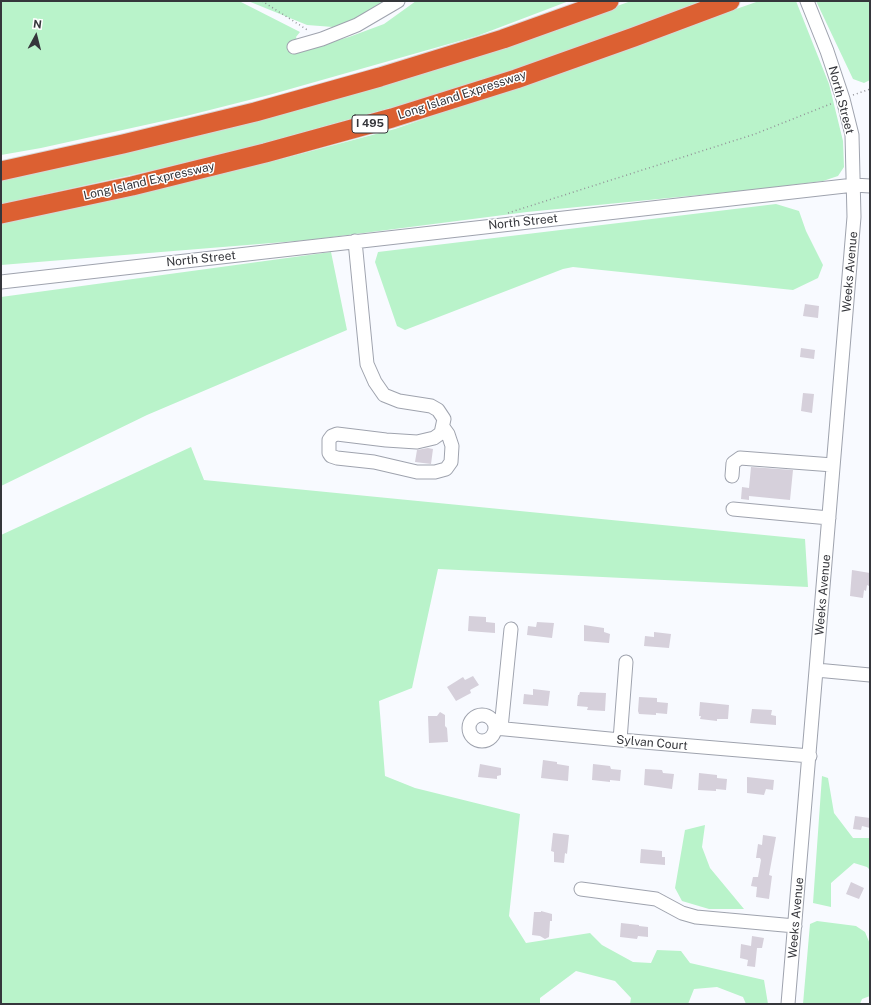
<!DOCTYPE html>
<html>
<head>
<meta charset="utf-8">
<style>
  body { margin:0 }
  #map { position:relative; width:871px; height:1005px; overflow:hidden; background:#f8faff; font-family:"Public Sans",sans-serif }
  canvas { display:block }
  .frame { position:absolute; inset:0; border:2px solid #35363b; pointer-events:none }
  .north { position:absolute; left:16px; top:16px; width:40px; height:40px; -webkit-text-stroke:3px #fff; paint-order:stroke; rotate:7deg; font-size:11px; font-weight:700; line-height:16px; text-align:center; color:#35363b }
  .north::after { content:''; display:block; margin:auto; width:14px; height:18px; background:#35363b; clip-path:polygon(50% 0,100% 100%,50% 72%,0 100%) }
</style>
</head>
<body>
<div id="map">
<canvas width="871" height="1005"></canvas>
<div class="frame"></div>
<div class="north">N</div>
</div>
<script>
const c = document.querySelector('canvas').getContext('2d');
c.lineJoin = 'round';
function fill(path, color) { c.fillStyle = color; c.fill(path, 'evenodd'); }
const poly = rows => new Path2D(rows.map(r => 'M' + r).join(''));
function strokePath(path, color, width, dash) { c.strokeStyle = color; c.lineWidth = width; c.lineCap = dash ? 'butt' : 'round'; c.setLineDash(dash || []); c.stroke(path); }
function label(font, color, halo, rows, align = 'center') {
  c.font = font + ' "Public Sans",sans-serif'; c.lineWidth = 3; c.setLineDash([]); c.textBaseline = 'middle'; c.strokeStyle = halo; c.fillStyle = color; for (const [text, x, y, turn = 0] of rows) {
    c.save(); c.translate(x, y); c.rotate((+turn || 0) * Math.PI / 180); c.textAlign = isNaN(turn) ? turn : align; if (halo) c.strokeText(text, 0, 0); c.fillText(text, 0, 0); c.restore();
  }
}
fill(poly([
  [1,1,239,1,300,32,296,37,301,51,349,37,384,24,416,1,569,1,477,36,269,95,186,116,41,148,1,155],
  [248,1,385,1,354,21,333,27,307,25],
  [631,1,707,1,562,55,408,103,264,143,154,170,1,204,1,179,606,10],
  [759,1,796,1,829,84,843,141,844,167,838,176,823,181,760,189,527,212,309,240,1,265,1,223,126,196,281,159,395,129],
  [816,1,870,1,870,80,864,83,853,79],
  [776,204,799,211,806,231,823,265,818,278,793,290,573,267,563,269,405,330,397,326,375,262,378,252],
  [331,252,347,330,147,415,1,486,1,297],
  [191,447,204,480,805,539,808,587,438,569,412,688,379,701,385,776,415,788,520,814,509,916,526,943,590,933,602,945,633,962,651,963,657,950,681,951,690,963,764,980,768,1004,746,1004,743,997,717,987,694,989,688,1004,630,1004,631,998,615,981,576,971,540,998,540,1004,1,1004,1,535],
  [822,776,828,778,834,813,853,838,870,838,870,870,867,867,854,863,831,883,831,907,813,903],
  [705,825,702,847,710,868,744,909,709,909,682,901,675,888,685,830],
  [817,921,856,926,865,932,870,944,870,996,862,999,860,1004,803,1004,810,924]
]), '#b9f3ca');
fill(poly([
  [805,304,819,306,818,318,803,316],
  [801,348,815,350,814,359,800,357],
  [803,393,814,394,812,413,801,411],
  [428,448,433,449,431,464,415,462,417,450],
  [751,467,793,470,790,500,749,496,749,500,741,499,742,487,749,488],
  [852,570,870,573,869,586,867,585,866,591,864,590,863,598,850,596],
  [469,616,486,617,486,622,495,623,495,633,468,631],
  [537,622,554,623,552,638,527,635,528,626,536,627],
  [584,625,604,628,604,632,610,634,609,643,584,641],
  [654,632,671,634,669,648,644,646,645,636,654,637],
  [473,676,479,685,470,690,471,693,456,701,447,687,463,677,465,680],
  [533,689,550,691,548,706,523,704,524,694,533,695],
  [580,692,606,693,605,711,587,710,588,707,577,706,578,695,579,695],
  [639,697,657,698,657,702,668,703,667,714,656,713,656,715,639,714,638,711],
  [700,702,729,705,728,719,717,719,717,721,700,719,701,716,699,716],
  [752,709,772,710,771,715,776,716,776,725,750,723],
  [440,712,445,715,445,726,447,728,448,742,429,743,428,716,437,716],
  [543,760,557,762,557,764,569,766,568,781,541,778],
  [480,764,501,768,501,775,497,776,497,779,478,777],
  [593,764,610,766,611,769,621,770,620,781,610,780,610,782,592,780],
  [645,769,662,770,663,773,674,774,672,789,644,785],
  [699,773,717,775,717,778,727,779,726,790,716,789,716,791,698,790],
  [747,777,774,780,773,790,766,789,764,795,747,793],
  [855,816,870,818,870,828,862,826,861,830,853,829],
  [553,833,569,835,567,854,565,853,564,863,554,862,554,852,551,851],
  [763,835,776,837,769,875,772,876,769,899,756,897,757,887,751,886,753,877,758,877,761,860,760,858,756,858,758,844,762,845],
  [641,849,662,851,662,857,665,857,665,865,640,863],
  [851,882,864,888,859,899,846,894],
  [541,911,552,914,552,921,550,921,549,937,545,939,540,936,532,935,534,912,541,912],
  [621,923,639,925,639,926,648,927,648,937,638,936,637,939,620,937],
  [752,936,764,938,762,948,757,948,755,967,747,966,748,960,740,958,741,944,751,946]
]), '#d6d0db');
const minor = poly([
  [294,47,322,39,357,25,398,1],
  [355,241,367,364,375,382,384,395,399,401,431,406,438,410,444,419,441,433,434,438,417,442,386,440,337,434,332,436,329,440,329,453,331,456,337,458,374,462,417,472,435,472,446,469,451,462,452,446,448,434,443,427],
  [1,282,854,185,870,186],
  [732,476,733,463,740,458,833,465],
  [733,509,829,518],
  [816,670,870,675],
  '469 728a13 13 0 1 1 26 0a13 13 0 1 1-26 0Z',
  [495,728,620,740,810,756],
  [501,728,511,629],
  [620,740,626,662],
  [581,889,656,899,682,913,696,917,795,926],
  [788,1004,854,217,852,135,843,99,827,51,807,1]
]);
const highway = poly([
  [1,171,123,144,255,112,380,77,503,39,609,1],
  [1,214,132,186,265,153,392,118,516,79,634,37,730,1]
]);
strokePath(minor, '#9fa3ae', 15);
strokePath(highway, '#d7d7d8', 21);
strokePath(poly([
  [262,1,309,31],
  [853,95,870,89],
  [508,213,755,134,833,103]
]), '#929398', 1.5, [1, 3]);
strokePath(minor, '#fff', 13);
strokePath(highway, '#dc6032', 19);
for (const [x, y, w] of [
  [370,124,36]
]) { const box = new Path2D(); box.roundRect(x - w / 2, y - 9, w, 18, 3); c.fillStyle = '#fff'; c.fill(box); strokePath(box, '#35363b', 1); }
label('bold 11px', '#35363b', null, [
  ["I 495",370,124]
]);
label('12px', '#35363b', '#fff', [
  ["Long Island Expressway",462,95,-18],
  ["North Street",841,100,75],
  ["Long Island Expressway",149,181,-13],
  ["North Street",523,222,-6],
  ["North Street",201,259,-6],
  ["Weeks Avenue",850,272,-85],
  ["Weeks Avenue",823,595,-85],
  ["Sylvan Court",652,743,5],
  ["Weeks Avenue",796,918,-85]
]);
</script>
</body>
</html>
